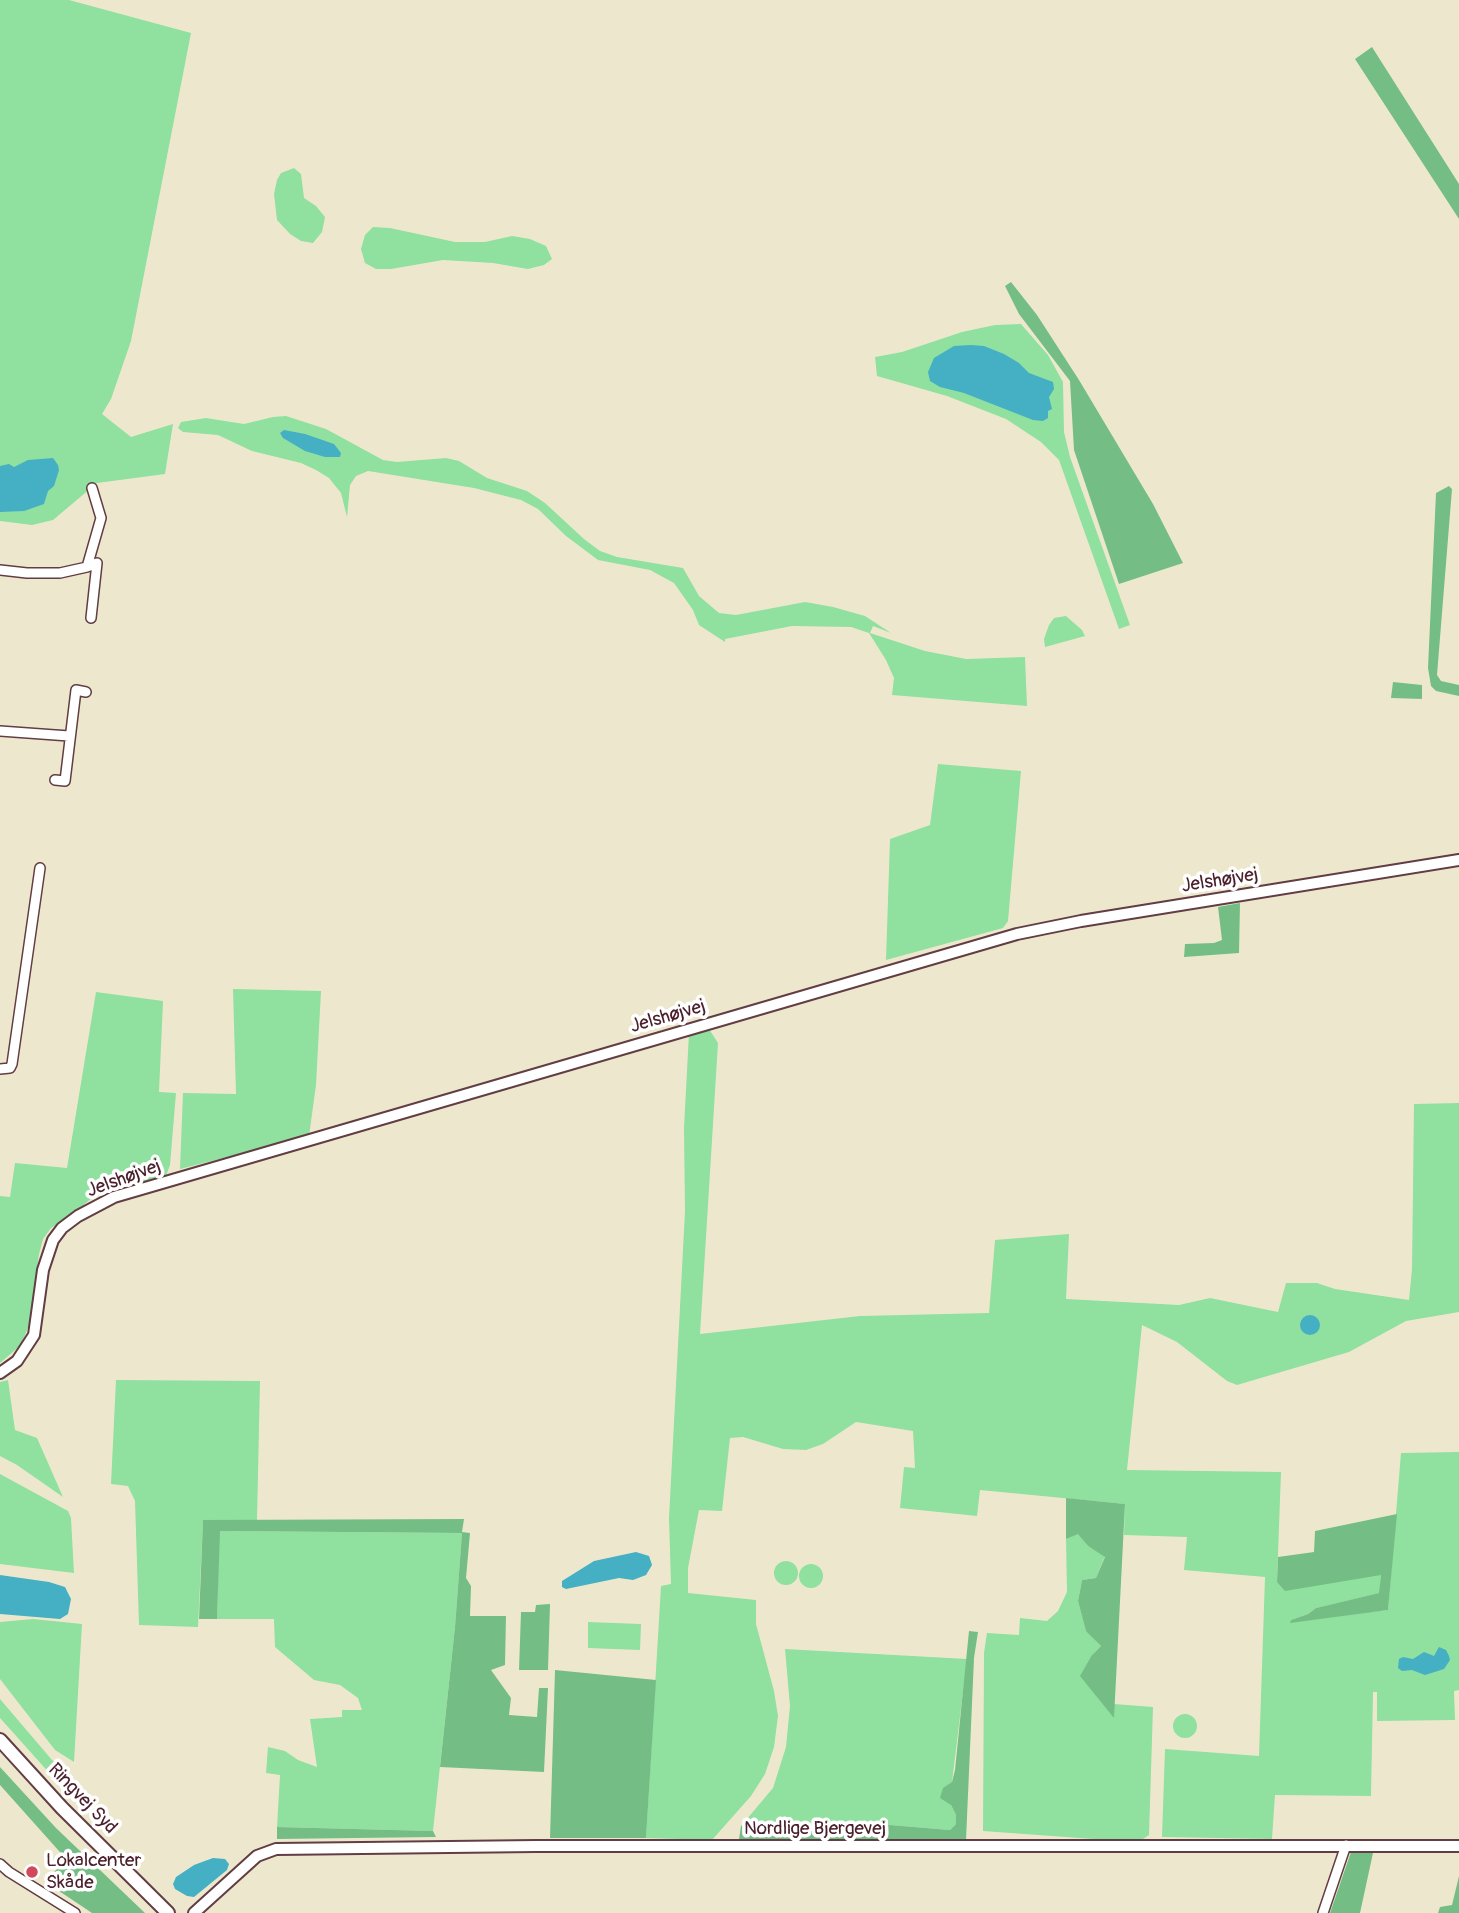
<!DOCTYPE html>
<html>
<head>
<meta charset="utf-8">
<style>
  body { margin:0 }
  canvas { display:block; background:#ede8cd }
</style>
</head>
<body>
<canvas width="1459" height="1913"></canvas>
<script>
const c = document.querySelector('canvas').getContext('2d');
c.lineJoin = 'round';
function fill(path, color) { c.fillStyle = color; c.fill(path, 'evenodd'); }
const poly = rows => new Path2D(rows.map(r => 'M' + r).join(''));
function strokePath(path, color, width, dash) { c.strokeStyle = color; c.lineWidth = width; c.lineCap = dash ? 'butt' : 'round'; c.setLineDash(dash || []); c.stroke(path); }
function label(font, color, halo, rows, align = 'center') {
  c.font = font + ' Pangolin,sans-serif'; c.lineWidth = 7; c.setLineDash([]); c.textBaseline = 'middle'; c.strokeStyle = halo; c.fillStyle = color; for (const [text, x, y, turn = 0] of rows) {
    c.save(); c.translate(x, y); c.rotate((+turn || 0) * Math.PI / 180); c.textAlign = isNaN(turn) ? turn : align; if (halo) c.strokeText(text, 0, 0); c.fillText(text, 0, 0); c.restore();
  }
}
fill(poly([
  [0,0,69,0,191,33,131,341,111,399,102,414,131,437,173,424,165,474,97,483,53,520,32,525,0,521],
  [294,168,301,174,304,198,316,206,325,217,322,232,313,243,301,241,290,234,277,220,274,194,277,180,281,173],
  [373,227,390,228,455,242,485,242,512,236,530,239,546,246,552,259,544,265,528,269,493,263,443,260,391,269,376,269,365,263,361,249,365,235],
  [1021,324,1048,355,1063,382,1064,432,1070,457,1130,625,1119,629,1059,460,1041,442,1006,419,947,396,877,376,875,357,902,352,962,332,995,325],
  [286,416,326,429,383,460,397,462,446,458,459,461,487,478,527,491,545,503,584,539,600,551,617,557,683,568,699,596,719,613,736,615,805,602,833,607,865,616,891,633,873,626,870,633,925,651,966,659,1025,657,1027,706,892,695,894,678,886,660,869,633,851,627,792,626,725,639,725,642,699,625,693,610,674,583,650,570,598,560,566,536,538,509,521,500,474,488,368,471,356,476,350,485,347,517,341,493,329,478,316,470,301,463,252,451,218,435,183,432,178,428,181,422,206,418,244,424,273,417],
  [1066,616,1082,630,1085,636,1045,647,1044,639,1049,625,1054,618],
  [938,764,1021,771,1008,921,1003,928,886,960,890,839,930,825],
  [233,989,321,991,316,1085,309,1136,180,1169,183,1093,236,1094],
  [96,992,163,1001,159,1092,176,1093,170,1165,166,1176,93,1197,73,1214,51,1228,43,1239,39,1254,29,1325,21,1345,0,1363,0,1196,10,1197,15,1163,67,1168],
  [709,1029,718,1043,700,1334,860,1316,989,1313,995,1240,1069,1234,1066,1299,1179,1305,1210,1298,1278,1312,1286,1283,1317,1283,1335,1289,1409,1300,1412,1269,1414,1104,1459,1103,1459,1312,1406,1321,1349,1352,1237,1385,1227,1381,1177,1342,1142,1325,1127,1470,1281,1472,1277,1582,1381,1574,1380,1593,1316,1608,1308,1614,1291,1620,1388,1610,1401,1453,1459,1452,1459,1690,1454,1691,1455,1720,1377,1721,1377,1692,1373,1692,1371,1796,1275,1795,1272,1839,1162,1837,1165,1749,1259,1756,1265,1577,1184,1570,1187,1537,1124,1535,1125,1504,980,1490,977,1516,900,1508,904,1467,915,1468,913,1431,856,1422,823,1444,806,1450,783,1449,743,1437,730,1438,722,1511,699,1510,688,1568,688,1593,756,1600,756,1624,774,1691,778,1716,774,1747,765,1774,751,1796,712,1840,646,1838,661,1586,671,1584,669,1518,685,1211,684,1128,689,1033],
  [8,1380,15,1430,37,1438,63,1497,17,1465,0,1456,0,1382],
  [116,1380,260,1381,257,1520,203,1521,198,1627,139,1625,135,1501,128,1486,111,1484],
  [0,1474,68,1511,71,1518,74,1573,0,1564],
  [219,1531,462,1533,455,1627,433,1831,277,1827,280,1775,266,1773,268,1747,285,1751,298,1760,317,1767,310,1719,342,1717,342,1710,362,1710,358,1698,340,1685,314,1680,275,1647,274,1619,217,1619],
  [1078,1533,1088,1546,1105,1556,1096,1578,1082,1580,1078,1601,1086,1630,1101,1646,1092,1655,1114,1717,1114,1704,1153,1707,1149,1835,1143,1839,1107,1840,983,1831,984,1653,987,1633,1019,1635,1020,1618,1047,1621,1058,1611,1067,1592,1066,1539],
  '774 1573a12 12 0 1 1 24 0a12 12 0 1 1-24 0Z',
  '799 1576a12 12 0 1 1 24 0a12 12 0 1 1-24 0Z',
  [33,1619,82,1624,74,1762,55,1750,0,1679,0,1622],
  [588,1622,641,1624,640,1650,588,1648],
  [785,1649,967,1659,952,1782,951,1805,956,1815,956,1824,950,1830,890,1825,741,1826,773,1788,786,1747,790,1706],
  [0,1699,52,1760,70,1773,69,1795,0,1718],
  '1173 1726a12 12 0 1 1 24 0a12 12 0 1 1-24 0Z'
]), '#90e09f');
fill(poly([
  [1372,47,1459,184,1459,219,1355,59],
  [1011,282,1037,315,1079,380,1153,504,1183,563,1119,584,1074,450,1070,381,1019,314,1005,286],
  [1449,486,1452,489,1437,675,1441,681,1459,685,1459,696,1436,691,1431,686,1428,668,1436,493],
  [1393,682,1422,685,1422,699,1391,698],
  [1240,903,1239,953,1184,957,1185,944,1214,943,1222,940,1218,907],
  [1066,1498,1125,1504,1114,1718,1080,1676,1092,1655,1101,1646,1086,1631,1078,1601,1082,1580,1096,1578,1105,1557,1088,1546,1078,1534,1066,1539],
  [1397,1514,1388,1610,1290,1623,1291,1620,1308,1614,1316,1608,1379,1593,1381,1575,1285,1591,1277,1582,1278,1557,1314,1552,1315,1531],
  [464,1519,462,1532,470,1533,466,1578,471,1586,470,1616,506,1616,505,1665,491,1670,511,1698,509,1715,537,1717,539,1688,548,1688,544,1772,440,1767,455,1627,462,1533,220,1531,217,1619,199,1619,203,1520],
  [550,1604,548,1670,519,1670,521,1612,535,1612,536,1605],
  [969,1631,978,1632,974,1658,966,1840,739,1839,741,1826,890,1825,950,1830,956,1824,956,1815,951,1805,940,1798,943,1788,952,1782,955,1770],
  [555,1670,656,1680,646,1838,550,1838],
  [0,1767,56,1828,145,1913,92,1913,44,1881,67,1860,0,1785],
  [277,1827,433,1831,436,1837,277,1839],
  [1351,1852,1373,1853,1360,1913,1330,1913],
  [1459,1876,1459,1913,1438,1913,1440,1907,1452,1905]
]), '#74be86');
fill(poly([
  [971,345,984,346,1004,354,1019,363,1029,373,1053,382,1054,389,1049,397,1052,409,1048,411,1048,418,1043,421,1033,420,964,393,940,387,930,381,928,372,934,358,954,346],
  [284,430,305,434,334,444,341,453,340,457,325,457,305,451,283,438,280,433],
  [53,458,58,465,59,470,54,486,48,491,44,504,24,511,0,512,0,466,9,464,14,467,28,460],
  '1300 1325a10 10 0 1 1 20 0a10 10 0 1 1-20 0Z',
  [636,1552,649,1556,652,1565,646,1575,633,1580,619,1578,566,1589,562,1587,562,1581,594,1561],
  [0,1575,49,1582,65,1587,71,1599,68,1614,60,1619,0,1614],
  [1439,1647,1446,1650,1449,1656,1450,1660,1444,1669,1425,1675,1412,1670,1402,1671,1398,1668,1399,1659,1403,1657,1413,1659,1424,1652,1434,1656],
  [213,1858,225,1859,229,1864,227,1870,194,1897,187,1896,175,1889,173,1884,176,1877,194,1865]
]), '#45afc4');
const minor = poly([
  [87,567,101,518,92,488],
  [0,570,27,573,60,573,87,567,97,563,91,618],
  [0,731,69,736],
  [55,780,65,781,76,690,86,692],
  [0,1069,10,1068,12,1064,40,868],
  [0,1864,9,1872,75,1913],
  [1323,1913,1346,1845]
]);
const tertiary = poly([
  [0,1373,17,1361,34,1335,43,1270,53,1240,62,1228,78,1216,114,1197,1017,934,1081,921,1459,860],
  [194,1913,257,1856,276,1849,536,1846,1459,1846]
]);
const secondary = poly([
  [0,1740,62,1808,168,1913]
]);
strokePath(minor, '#623d43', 12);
strokePath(tertiary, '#623d43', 14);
strokePath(secondary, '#623d43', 16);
strokePath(minor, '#fff', 9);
strokePath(tertiary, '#fff', 10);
strokePath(secondary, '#fff', 12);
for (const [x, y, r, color] of [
  [32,1872,7,"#d1495b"]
]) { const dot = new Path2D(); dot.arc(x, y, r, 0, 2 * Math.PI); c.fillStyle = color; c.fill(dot); strokePath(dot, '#fff', 2.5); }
label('19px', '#4a1f2b', '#fff', [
  ["Jelshøjvej",1220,881,-9],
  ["Jelshøjvej",668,1017,-16],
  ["Jelshøjvej",124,1179,-20],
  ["Ringvej Syd",82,1799,46],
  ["Nordlige Bjergevej",815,1829]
]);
label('19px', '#4a1f2b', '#fff', [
  ["Lokalcenter",46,1861],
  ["Skåde",46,1883]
], 'left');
</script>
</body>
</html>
